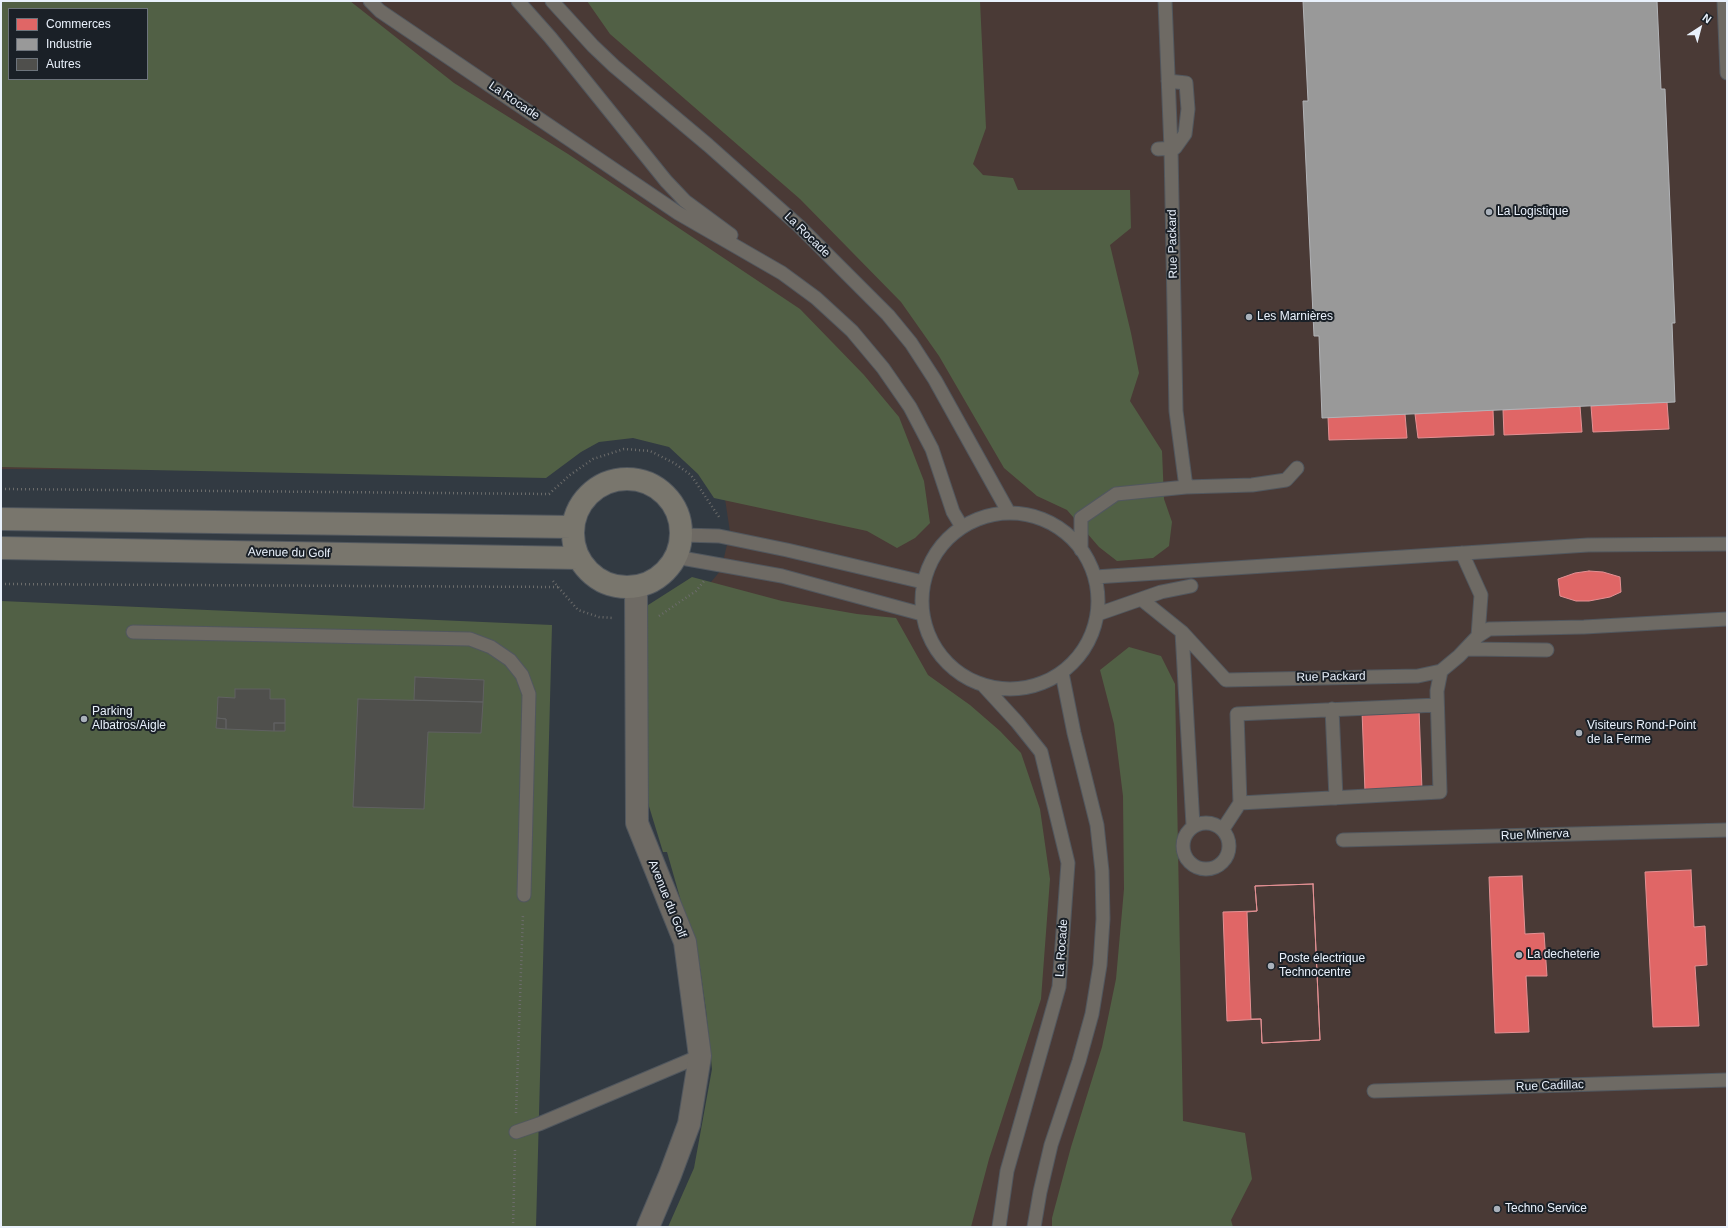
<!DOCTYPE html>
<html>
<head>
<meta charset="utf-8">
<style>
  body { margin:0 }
  #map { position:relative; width:1728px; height:1228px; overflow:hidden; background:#323a42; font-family:Arial,sans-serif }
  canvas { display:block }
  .frame { position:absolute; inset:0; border:2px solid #e9f1fc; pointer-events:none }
  .legend { position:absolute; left:8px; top:8px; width:140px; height:72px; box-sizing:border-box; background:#1a2027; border:1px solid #6d747c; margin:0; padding:5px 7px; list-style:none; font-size:12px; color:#e9f1fc }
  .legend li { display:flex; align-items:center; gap:8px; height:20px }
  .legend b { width:20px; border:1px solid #6d747c }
  .north { position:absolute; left:1680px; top:8px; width:40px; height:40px; -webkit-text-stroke:3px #1a2027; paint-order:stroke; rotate:36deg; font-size:11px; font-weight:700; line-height:16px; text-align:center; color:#e9f1fc }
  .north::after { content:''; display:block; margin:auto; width:14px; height:18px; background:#e9f1fc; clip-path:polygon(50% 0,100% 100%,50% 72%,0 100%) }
</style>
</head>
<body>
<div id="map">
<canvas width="1728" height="1228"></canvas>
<div class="frame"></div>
<ul class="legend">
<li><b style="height:11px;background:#e06666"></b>Commerces</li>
<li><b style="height:11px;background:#999"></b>Industrie</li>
<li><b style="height:11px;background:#4f4f4c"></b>Autres</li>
</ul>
<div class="north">N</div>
</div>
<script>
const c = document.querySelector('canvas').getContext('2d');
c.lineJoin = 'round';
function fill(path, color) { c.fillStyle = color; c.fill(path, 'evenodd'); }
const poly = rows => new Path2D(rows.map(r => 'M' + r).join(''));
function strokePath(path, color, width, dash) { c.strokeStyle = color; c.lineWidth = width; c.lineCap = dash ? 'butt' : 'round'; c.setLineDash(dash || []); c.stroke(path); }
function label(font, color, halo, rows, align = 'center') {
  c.font = font + ' Arial,sans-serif'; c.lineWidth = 4; c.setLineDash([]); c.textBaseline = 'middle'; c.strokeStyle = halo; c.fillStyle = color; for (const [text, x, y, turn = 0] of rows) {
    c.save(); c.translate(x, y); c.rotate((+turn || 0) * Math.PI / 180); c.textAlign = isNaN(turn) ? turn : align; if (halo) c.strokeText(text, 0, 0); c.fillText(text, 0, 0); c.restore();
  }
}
fill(poly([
  [1,1,1727,1,1727,1227,684,1227,730,1069,681,618,721,570,730,532,725,499,691,452,641,435,593,442,544,472,1,469],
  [9,9,147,9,147,79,9,79]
]), '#4a3a36');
fill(poly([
  [1,1,350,1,454,83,568,154,800,309,864,375,899,417,924,481,930,523,915,538,897,548,867,531,714,498,698,474,669,447,633,438,599,442,581,452,546,478,1,467],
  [9,9,147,9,147,79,9,79],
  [587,1,980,1,986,128,973,164,983,175,1013,178,1018,190,1130,190,1131,228,1110,245,1131,333,1139,373,1130,401,1162,451,1164,499,1172,522,1169,546,1153,558,1117,561,1099,547,1067,510,1037,496,1004,468,939,356,901,302,800,199,610,34],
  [692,577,782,601,857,614,896,618,928,675,970,705,1000,731,1021,753,1040,809,1050,879,1041,999,989,1159,971,1227,668,1227,694,1168,712,1069,706,1010,700,968,667,852,663,852,644,790,645,607],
  [1,601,552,625,536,1227,1,1227],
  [1129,647,1161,656,1175,684,1183,1121,1245,1133,1252,1179,1231,1220,1233,1227,1052,1227,1052,1218,1071,1147,1102,1047,1116,979,1124,889,1123,796,1114,724,1100,670]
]), '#516045');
const shops = poly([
  [1667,402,1669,429,1593,432,1591,406,1667,402],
  [1580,406,1582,432,1504,435,1503,410,1580,406],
  [1493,410,1494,435,1418,438,1415,414,1493,410],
  [1405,414,1407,438,1329,440,1328,417,1405,414],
  [1589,571,1603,572,1620,577,1621,592,1610,597,1589,601,1576,601,1560,596,1558,579,1575,573,1589,571],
  [1419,709,1422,790,1365,792,1362,711,1419,709],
  [1691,870,1694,927,1705,926,1707,965,1695,966,1699,1026,1653,1027,1645,872,1691,870],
  [1522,876,1525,934,1544,933,1547,976,1526,976,1529,1032,1495,1033,1489,877,1522,876],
  [1313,884,1320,1040,1262,1043,1261,1019,1251,1019,1247,912,1257,911,1255,886,1313,884],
  [1313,884,1320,1040,1262,1043,1261,1019,1227,1021,1223,912,1257,911,1255,886,1313,884]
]);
fill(shops, '#e06666');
strokePath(shops, '#e39093', 1);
const industry = poly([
  [1303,1,1657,1,1661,89,1665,89,1675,323,1672,323,1675,402,1322,418,1319,336,1314,336,1303,101,1308,101,1303,1]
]);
fill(industry, '#999');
strokePath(industry, '#b1b3b7', 1);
const building = poly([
  [415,677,484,680,483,702,414,700,415,677],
  [235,689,270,689,270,699,285,699,285,723,274,723,274,731,226,729,226,719,217,718,218,697,235,698,235,689],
  [358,699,483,702,481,733,428,732,424,809,353,807,358,699],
  [217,718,226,719,226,729,216,728,217,718],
  [274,723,285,723,285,731,274,731,274,723]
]);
fill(building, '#4f4f4c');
strokePath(building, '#606161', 1);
const lane = poly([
  [370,1,380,11,678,213,782,273,816,298,852,331,883,368,910,407,932,449,953,512,962,527],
  [518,1,550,37,666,181,685,201,731,235],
  [552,1,593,46,614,66,708,145,799,226,888,315,911,343,935,380,1009,513],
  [1165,1,1171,149,1176,411,1186,487],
  [1724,1,1727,73],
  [1158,149,1175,148,1185,134,1188,109,1186,83,1168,81],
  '922 601a88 88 0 1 1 176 0a88 88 0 1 1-176 0Z',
  [682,535,719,536,787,550,923,582],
  [1081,550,1081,518,1116,494,1186,487,1252,485,1286,480,1297,468],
  [1462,553,1481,595,1478,636],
  [676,557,782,576,922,614],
  [1095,577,1588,545,1727,544],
  [1141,599,1161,592,1191,586],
  [1098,614,1141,599,1182,632,1226,680,1418,676,1441,671,1459,656,1478,636,1489,629,1584,627,1727,619],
  [133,632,470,639,491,647,510,660,522,675,529,694,524,895],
  [1182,632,1193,825],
  [1466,649,1547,650],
  [983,685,1017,722,1041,752,1068,863,1059,987,1007,1171,999,1227],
  [1332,709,1336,798],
  [1240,803,1440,792,1437,691,1441,671],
  '1183 846a23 23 0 1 1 46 0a23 23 0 1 1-46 0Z',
  [1223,829,1240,803,1237,714,1437,705],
  [1343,840,1727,830],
  [1374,1091,1727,1080],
  [516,1132,539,1124,700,1056],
  [1034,1227,1040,1192,1051,1145,1079,1061,1092,1014,1100,965,1103,919,1102,871,1097,825,1074,733,1062,673]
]);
const street = poly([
  [636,587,637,823,685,942,700,1056,689,1124,670,1175,648,1227]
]);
const secondary = poly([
  '573 533a54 54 0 1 1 108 0a54 54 0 1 1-108 0Z',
  [1,519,572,527],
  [1,548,578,558]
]);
strokePath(lane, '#51575e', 15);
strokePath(street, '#51575e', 24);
strokePath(secondary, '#51575e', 24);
strokePath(poly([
  [1,489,549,494,570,475,593,459,624,449,650,451,674,463,691,475,719,517],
  [553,581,578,610,599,617,613,618],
  [1,584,558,587],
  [659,616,696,591,704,581],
  [516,1113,523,914],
  [513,1227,515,1150]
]), '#6c6c6b', 2.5, [1, 3]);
strokePath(lane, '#6e6a64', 13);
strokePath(street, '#6e6a64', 22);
strokePath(secondary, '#79766d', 22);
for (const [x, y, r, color] of [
  [1489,212,4,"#a9b1bb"],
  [1249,317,4,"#a9b1bb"],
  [84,719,4,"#a9b1bb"],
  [1579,733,4,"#a9b1bb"],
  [1519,955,4,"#a9b1bb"],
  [1271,966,4,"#a9b1bb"],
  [1497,1209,4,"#a9b1bb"]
]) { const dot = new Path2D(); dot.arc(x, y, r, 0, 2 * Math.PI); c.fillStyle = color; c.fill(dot); strokePath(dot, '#1a2027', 1.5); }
label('12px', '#e9f1fc', '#1a2027', [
  ["La Rocade",514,101,34],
  ["La Rocade",807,235,44],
  ["Rue Packard",1173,244,-91],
  ["Avenue du Golf",289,553,1],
  ["Rue Packard",1331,677,-1],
  ["Rue Minerva",1535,835,-2],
  ["Avenue du Golf",667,899,68],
  ["La Rocade",1062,948,-86],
  ["Rue Cadillac",1550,1086,-2]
]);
label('12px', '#e9f1fc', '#1a2027', [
  ["La Logistique",1497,212],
  ["Les Marnières",1257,317],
  ["Parking",92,712],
  ["Albatros/Aigle",92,726],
  ["Visiteurs Rond-Point",1587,726],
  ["de la Ferme",1587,740],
  ["La decheterie",1527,955],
  ["Poste électrique",1279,959],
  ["Technocentre",1279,973],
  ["Techno Service",1505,1209]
], 'left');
</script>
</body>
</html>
